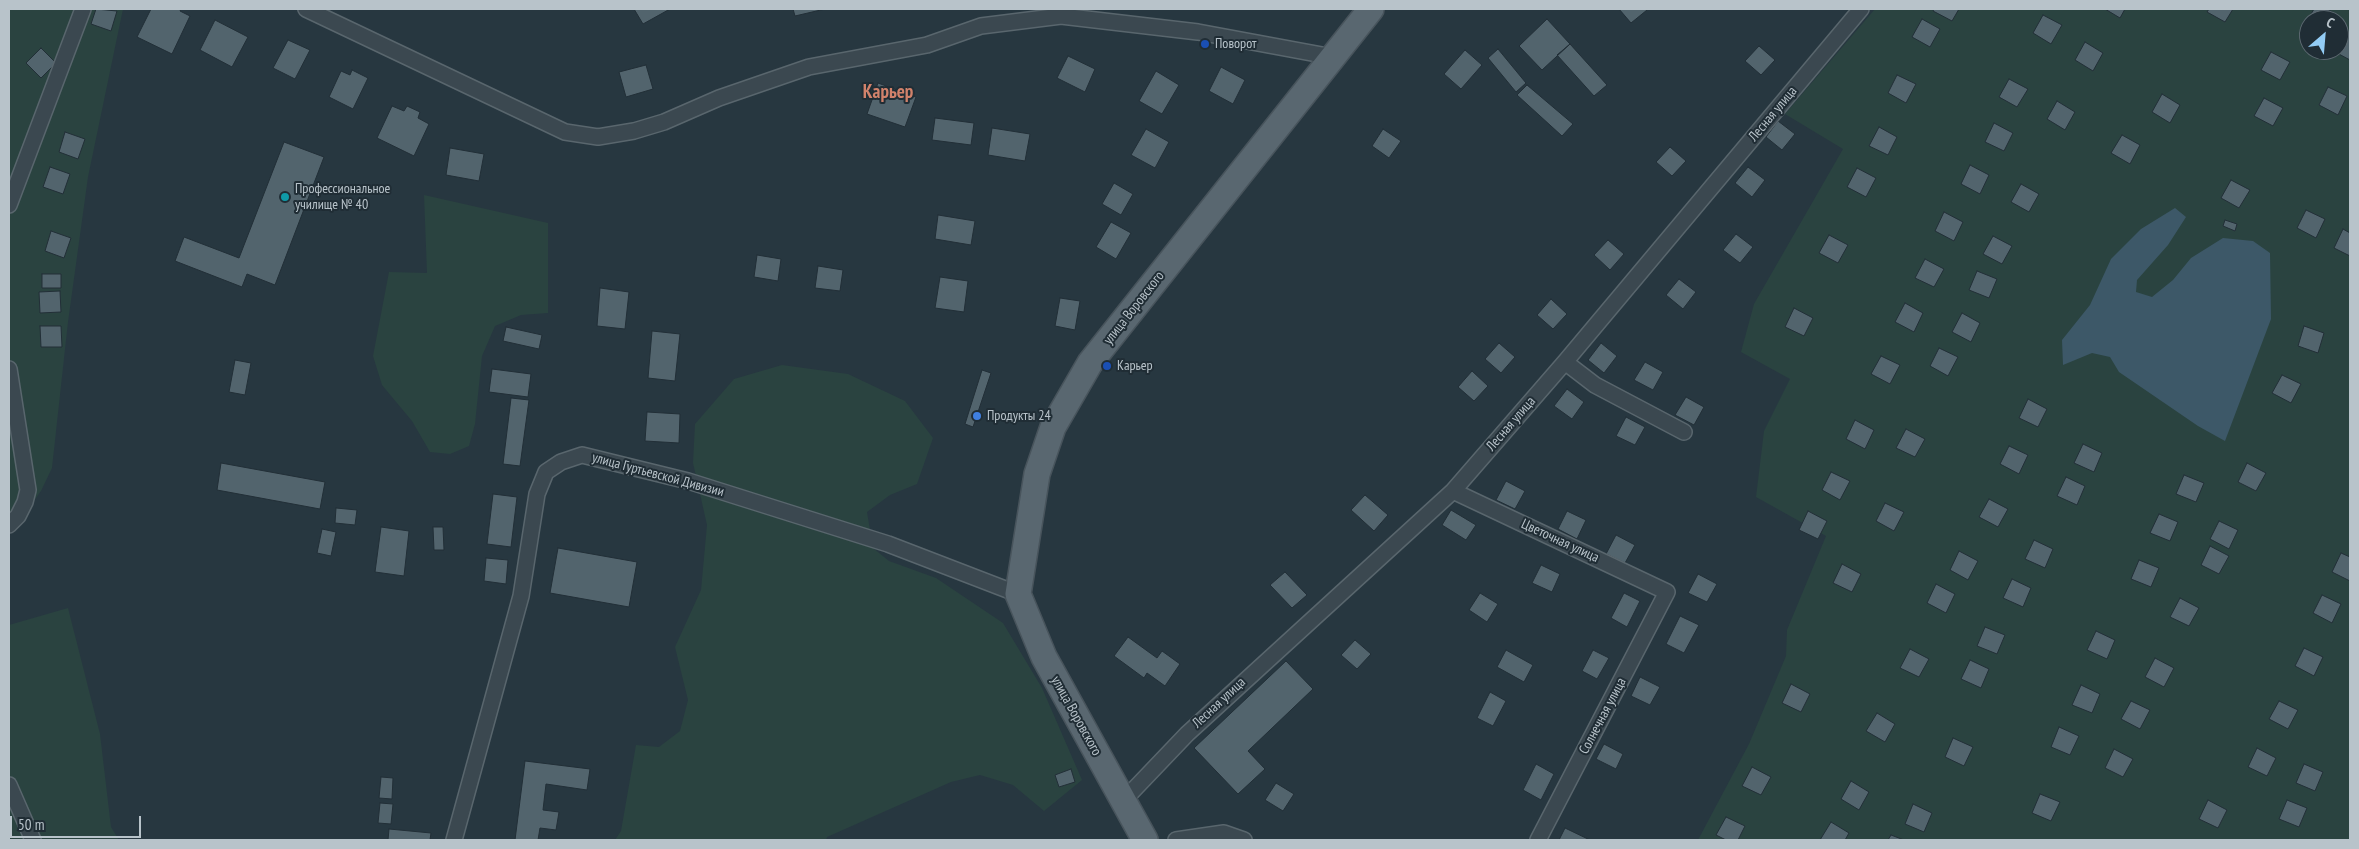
<!DOCTYPE html>
<html>
<head>
<meta charset="utf-8">
<style>
  body { margin:0 }
  #map { position:relative; width:2359px; height:849px; overflow:hidden; background:#273740; font-family:"PT Sans Narrow",sans-serif }
  canvas { display:block }
  .frame { position:absolute; inset:0; border:10px solid #b8c3ca; pointer-events:none }
  .north { position:absolute; left:2299px; top:10px; width:50px; height:50px; box-sizing:border-box; background:#202d35; border:1px solid #5d6971; border-radius:50%; rotate:27deg; font-size:14px; font-weight:700; line-height:20px; text-align:center; color:#b8c3ca }
  .north::after { content:''; display:block; margin:auto; width:18px; height:22px; background:#93ccf4; clip-path:polygon(50% 0,100% 100%,50% 72%,0 100%) }
  .scale { position:absolute; left:10px; top:816px; width:131px; height:22px; box-sizing:border-box; border:2px solid #b8c3ca; border-top:0; padding-left:6px; font-size:15px; line-height:18px; white-space:nowrap; color:#b8c3ca; -webkit-text-stroke:4px #202d35; paint-order:stroke }
</style>
</head>
<body>
<div id="map">
<canvas width="2359" height="849"></canvas>
<div class="frame"></div>
<div class="north">С</div>
<div class="scale">50 m</div>
</div>
<script>
const c = document.querySelector('canvas').getContext('2d');
c.lineJoin = 'round';
function fill(path, color) { c.fillStyle = color; c.fill(path, 'evenodd'); }
const poly = rows => new Path2D(rows.map(r => 'M' + r).join(''));
function strokePath(path, color, width, dash) { c.strokeStyle = color; c.lineWidth = width; c.lineCap = dash ? 'butt' : 'round'; c.setLineDash(dash || []); c.stroke(path); }
function label(font, color, halo, rows, align = 'center') {
  c.font = font + ' "PT Sans Narrow",sans-serif'; c.lineWidth = 4; c.setLineDash([]); c.textBaseline = 'middle'; c.strokeStyle = halo; c.fillStyle = color; for (const [text, x, y, turn = 0] of rows) {
    c.save(); c.translate(x, y); c.rotate((+turn || 0) * Math.PI / 180); c.textAlign = isNaN(turn) ? turn : align; if (halo) c.strokeText(text, 0, 0); c.fillText(text, 0, 0); c.restore();
  }
}
fill(poly([
  [9,9,123,9,88,177,68,322,52,468,41,491,23,516,9,530],
  [1875,9,2350,9,2350,840,1698,840,1749,744,1786,656,1787,630,1826,536,1756,497,1764,431,1790,379,1741,352,1754,304,1843,149,1785,114],
  [2309,20,2339,20,2339,50,2309,50],
  [424,195,548,223,548,313,521,315,495,326,482,356,475,424,469,446,450,454,430,452,412,421,382,385,373,356,389,272,427,273],
  [782,365,848,374,905,401,933,438,917,484,890,495,867,512,873,548,889,561,936,578,1003,623,1042,688,1082,780,1044,811,1013,785,980,775,951,782,827,837,826,840,615,840,621,831,636,745,659,747,680,731,688,700,675,647,701,590,707,525,693,463,695,424,734,379],
  [68,608,100,734,111,827,119,840,9,840,9,625]
]), '#2a4340');
fill(poly([
  [2175,208,2186,217,2168,245,2137,280,2136,292,2152,297,2173,280,2191,258,2223,238,2253,241,2270,253,2271,319,2225,441,2198,426,2119,372,2110,357,2092,353,2063,365,2062,340,2090,305,2111,259,2141,229]
]), '#3d5868');
const building = poly([
  [96,9,117,11,111,31,91,24,96,9],
  [151,9,181,9,180,11,190,16,172,54,137,37,151,9],
  [634,9,670,9,643,24,634,9],
  [793,9,825,9,795,16,793,9],
  [1619,9,1646,9,1647,10,1631,23,1619,9],
  [1934,9,1959,9,1952,21,1933,11,1934,9],
  [2105,9,2125,9,2120,18,2105,9],
  [2209,9,2233,9,2225,22,2207,12,2209,9],
  [2314,9,2327,9,2336,14,2332,20,2309,20,2309,22,2307,21,2314,9],
  [2043,15,2062,25,2051,44,2033,33,2043,15],
  [1547,19,1570,44,1542,70,1519,46,1547,19],
  [1922,19,1940,29,1930,47,1912,37,1922,19],
  [215,20,248,37,232,67,200,50,215,20],
  [2346,35,2350,37,2350,60,2337,53,2346,35],
  [288,40,310,50,295,79,273,68,288,40],
  [2085,42,2103,53,2093,71,2075,60,2085,42],
  [1570,44,1607,85,1594,96,1557,55,1570,44],
  [1759,46,1775,60,1761,75,1745,61,1759,46],
  [41,48,56,63,41,78,26,63,41,48],
  [1498,49,1526,83,1516,92,1488,58,1498,49],
  [1465,50,1482,65,1461,89,1444,74,1465,50],
  [2271,52,2290,62,2280,80,2261,70,2271,52],
  [1068,56,1095,69,1085,92,1057,78,1068,56],
  [646,65,653,89,626,97,619,72,646,65],
  [1221,67,1245,80,1233,104,1209,91,1221,67],
  [352,70,368,78,353,109,329,97,341,71,350,75,352,70],
  [1156,71,1179,85,1162,114,1139,101,1156,71],
  [1897,75,1916,84,1906,103,1888,93,1897,75],
  [2009,79,2028,89,2017,107,1999,97,2009,79],
  [878,83,916,97,905,127,867,114,878,83],
  [1527,85,1573,124,1562,136,1517,95,1527,85],
  [2328,87,2347,96,2338,115,2319,105,2328,87],
  [2162,94,2180,105,2170,123,2152,112,2162,94],
  [2264,98,2283,108,2273,126,2254,116,2264,98],
  [2057,101,2075,112,2065,130,2047,119,2057,101],
  [392,106,404,111,407,106,420,112,418,118,429,124,414,156,377,138,392,106],
  [935,118,974,123,971,145,932,140,935,118],
  [1778,121,1795,134,1782,150,1766,137,1778,121],
  [1994,123,2013,133,2004,151,1985,142,1994,123],
  [1879,127,1897,137,1888,155,1869,146,1879,127],
  [992,128,1030,134,1025,161,988,155,992,128],
  [1146,129,1169,142,1155,168,1131,155,1146,129],
  [1383,129,1401,141,1389,158,1372,146,1383,129],
  [65,132,85,139,78,159,59,152,65,132],
  [2122,135,2140,145,2130,164,2111,153,2122,135],
  [284,142,324,157,275,285,247,274,242,287,175,261,184,237,239,258,284,142],
  [1670,147,1686,161,1672,176,1656,162,1670,147],
  [450,148,484,154,479,181,446,175,450,148],
  [1970,165,1989,175,1980,194,1961,184,1970,165],
  [50,167,70,174,63,194,43,187,50,167],
  [1748,167,1765,180,1752,197,1735,183,1748,167],
  [1857,168,1876,178,1866,197,1847,187,1857,168],
  [2231,180,2250,190,2239,208,2221,198,2231,180],
  [1114,183,1133,194,1121,215,1102,204,1114,183],
  [2021,184,2039,194,2029,212,2011,202,2021,184],
  [2306,210,2325,219,2316,238,2297,228,2306,210],
  [1944,212,1963,222,1954,241,1935,231,1944,212],
  [938,215,975,221,971,245,935,239,938,215],
  [2225,220,2237,224,2235,231,2223,226,2225,220],
  [1111,222,1131,233,1116,259,1096,247,1111,222],
  [2343,229,2350,233,2350,256,2334,248,2343,229],
  [51,231,71,238,64,258,45,251,51,231],
  [1736,234,1753,247,1740,263,1723,250,1736,234],
  [1829,235,1848,245,1838,263,1819,253,1829,235],
  [1993,236,2012,246,2002,264,1983,254,1993,236],
  [1608,240,1624,254,1610,270,1594,255,1608,240],
  [757,255,781,259,778,281,754,277,757,255],
  [1925,259,1944,269,1934,287,1915,278,1925,259],
  [818,266,843,270,840,291,815,288,818,266],
  [1977,271,1997,279,1989,298,1969,290,1977,271],
  [42,274,61,274,61,288,42,288,42,274],
  [940,277,968,281,964,312,935,308,940,277],
  [1679,279,1696,292,1683,309,1666,295,1679,279],
  [600,288,629,292,625,329,597,326,600,288],
  [60,291,61,312,40,313,39,292,60,291],
  [1060,298,1080,301,1075,330,1055,326,1060,298],
  [1551,299,1567,314,1553,329,1537,315,1551,299],
  [1905,303,1923,313,1914,332,1895,322,1905,303],
  [1794,308,1813,318,1804,336,1785,327,1794,308],
  [1962,313,1980,323,1971,342,1952,332,1962,313],
  [40,326,61,326,62,347,41,347,40,326],
  [2304,326,2324,333,2318,353,2298,346,2304,326],
  [506,327,542,335,539,349,503,341,506,327],
  [652,331,680,334,675,381,648,378,652,331],
  [1499,343,1515,357,1501,373,1485,359,1499,343],
  [1601,343,1617,356,1604,373,1588,360,1601,343],
  [1939,348,1958,357,1948,376,1930,366,1939,348],
  [1881,356,1900,365,1890,384,1871,374,1881,356],
  [235,360,251,363,245,395,229,392,235,360],
  [1645,362,1663,372,1653,390,1634,380,1645,362],
  [492,369,531,374,528,397,489,392,492,369],
  [982,370,991,373,973,427,965,424,982,370],
  [1472,371,1488,386,1474,401,1458,387,1472,371],
  [2282,375,2301,384,2291,403,2272,393,2282,375],
  [1567,389,1584,402,1572,419,1554,406,1567,389],
  [1686,397,1704,407,1694,425,1675,415,1686,397],
  [511,398,529,400,520,466,503,464,511,398],
  [2028,399,2047,409,2038,427,2019,418,2028,399],
  [647,412,680,414,679,443,645,441,647,412],
  [1626,417,1645,427,1635,445,1616,436,1626,417],
  [1855,420,1874,430,1865,449,1846,439,1855,420],
  [1906,429,1925,439,1915,457,1896,448,1906,429],
  [2083,444,2102,453,2094,472,2074,463,2083,444],
  [2009,446,2028,455,2019,474,2000,464,2009,446],
  [221,463,325,482,320,509,217,490,221,463],
  [2247,463,2266,473,2256,491,2238,482,2247,463],
  [1831,472,1850,481,1840,500,1822,490,1831,472],
  [2184,475,2204,483,2196,502,2176,494,2184,475],
  [2066,477,2085,486,2077,505,2057,496,2066,477],
  [1506,481,1525,491,1515,509,1496,500,1506,481],
  [493,494,517,497,511,547,487,544,493,494],
  [1365,495,1388,515,1374,531,1351,510,1365,495],
  [1989,499,2008,509,1998,527,1979,517,1989,499],
  [1885,503,1904,512,1894,531,1876,521,1885,503],
  [336,508,357,510,355,525,335,523,336,508],
  [1451,510,1476,525,1466,540,1442,525,1451,510],
  [1567,511,1586,520,1577,539,1558,529,1567,511],
  [1808,511,1827,521,1818,539,1799,530,1808,511],
  [2159,514,2178,522,2170,541,2150,533,2159,514],
  [2219,521,2238,530,2229,549,2210,539,2219,521],
  [381,527,409,531,404,576,375,572,381,527],
  [433,527,443,527,444,550,434,550,433,527],
  [322,529,336,532,331,556,317,553,322,529],
  [1616,535,1635,545,1625,563,1606,554,1616,535],
  [2034,540,2053,549,2045,568,2025,559,2034,540],
  [2210,546,2229,556,2219,574,2201,565,2210,546],
  [558,548,637,562,629,607,550,593,558,548],
  [1959,551,1978,561,1968,580,1950,570,1959,551],
  [2341,553,2350,557,2350,581,2332,572,2341,553],
  [486,558,508,560,506,584,484,581,486,558],
  [2139,560,2159,568,2151,587,2131,579,2139,560],
  [1842,564,1861,574,1852,592,1833,583,1842,564],
  [1541,565,1560,574,1552,592,1532,583,1541,565],
  [1285,572,1307,595,1292,608,1270,585,1285,572],
  [1698,574,1717,584,1707,602,1688,593,1698,574],
  [2012,579,2031,588,2023,607,2003,598,2012,579],
  [1936,584,1955,594,1946,613,1927,603,1936,584],
  [1480,593,1498,604,1487,622,1469,610,1480,593],
  [1624,593,1640,601,1627,627,1611,618,1624,593],
  [2322,595,2341,604,2332,623,2313,613,2322,595],
  [2180,598,2199,608,2189,626,2170,617,2180,598],
  [1680,616,1699,625,1684,653,1666,644,1680,616],
  [1985,627,2005,635,1997,654,1977,646,1985,627],
  [2096,631,2115,640,2107,659,2087,650,2096,631],
  [1128,637,1157,658,1162,651,1180,664,1165,686,1147,673,1144,678,1114,656,1128,637],
  [1355,640,1371,654,1357,669,1341,655,1355,640],
  [2304,648,2323,657,2314,676,2295,666,2304,648],
  [1910,649,1929,659,1919,677,1900,668,1910,649],
  [1506,650,1533,665,1524,682,1497,667,1506,650],
  [1593,650,1609,658,1597,679,1582,671,1593,650],
  [2155,658,2174,668,2164,687,2145,677,2155,658],
  [1970,660,1989,669,1981,688,1961,679,1970,660],
  [1286,661,1313,689,1248,751,1265,769,1238,794,1194,748,1286,661],
  [1640,677,1660,687,1650,705,1631,696,1640,677],
  [1791,684,1810,694,1801,712,1782,703,1791,684],
  [2081,685,2100,694,2092,713,2072,705,2081,685],
  [1490,692,1506,701,1493,726,1477,718,1490,692],
  [2131,701,2150,710,2140,729,2121,719,2131,701],
  [2279,701,2298,710,2288,729,2269,719,2279,701],
  [1877,713,1895,724,1885,742,1866,731,1877,713],
  [2059,727,2079,736,2070,755,2051,747,2059,727],
  [1953,738,1973,747,1964,766,1945,757,1953,738],
  [1604,744,1623,754,1616,769,1596,759,1604,744],
  [2257,748,2276,758,2267,776,2248,767,2257,748],
  [2114,749,2133,759,2123,777,2105,768,2114,749],
  [525,761,590,769,587,790,546,784,543,810,559,812,556,830,540,828,538,840,515,840,525,761],
  [1536,764,1554,774,1541,800,1523,790,1536,764],
  [2304,764,2323,772,2315,791,2296,783,2304,764],
  [1752,767,1771,777,1761,795,1742,786,1752,767],
  [1071,769,1075,782,1059,787,1055,775,1071,769],
  [381,777,393,778,392,799,379,798,381,777],
  [1851,781,1869,792,1859,810,1841,799,1851,781],
  [1276,783,1294,794,1283,811,1265,800,1276,783],
  [2040,794,2060,802,2051,821,2032,813,2040,794],
  [2208,800,2227,810,2218,828,2199,819,2208,800],
  [2287,800,2307,808,2299,827,2279,819,2287,800],
  [380,803,393,804,391,824,378,823,380,803],
  [1913,804,1932,813,1924,832,1905,824,1913,804],
  [1726,817,1745,826,1738,840,1726,840,1716,835,1726,817],
  [1831,822,1849,833,1845,840,1820,840,1831,822],
  [1565,828,1590,840,1559,840,1565,828],
  [389,829,431,833,430,840,388,840,389,829],
  [1891,835,1904,840,1888,840,1891,835]
]);
fill(building, '#52646d');
strokePath(building, '#222f37', 1);
const street = poly([
  [306,9,565,132,598,137,634,131,664,122,719,98,809,67,927,45,981,26,1061,16,1198,32,1333,57],
  [9,205,83,9],
  [1565,362,1595,385,1684,432],
  [9,369,28,490,25,502,18,516,9,525],
  [1453,491,1667,592,1538,840],
  [9,785,33,840],
  [1123,801,1187,734,1453,491,1565,362,1861,9],
  [454,840,521,596,537,494,546,472,561,462,582,455,688,481,888,544,1018,594],
  [1176,840,1224,833,1244,840]
]);
const primary = poly([
  [1145,840,1044,657,1018,594,1037,474,1053,427,1090,363,1371,9]
]);
strokePath(street, '#59666d', 18);
strokePath(primary, '#48545c', 28);
strokePath(street, '#3b4850', 15);
strokePath(primary, '#596770', 25);
for (const [x, y, r, color] of [
  [1205,44,5,"#1a4fb4"],
  [285,197,5,"#0f9aa8"],
  [1107,366,5,"#1a4fb4"],
  [977,416,5,"#3f7fe0"]
]) { const dot = new Path2D(); dot.arc(x, y, r, 0, 2 * Math.PI); c.fillStyle = color; c.fill(dot); strokePath(dot, '#202d35', 2); }
label('14px', '#b8c3ca', '#202d35', [
  ["Поворот",1215,44],
  ["Профессиональное",295,189],
  ["училище № 40",295,205],
  ["Карьер",1117,366],
  ["Продукты 24",987,416]
], 'left');
label('14px', '#b8c3ca', '#202d35', [
  ["Лесная улица",1773,114,-50],
  ["улица Воровского",1134,308,-52],
  ["Лесная улица",1511,424,-49],
  ["улица Гуртьевской Дивизии",658,475,15],
  ["Цветочная улица",1560,541,25],
  ["Лесная улица",1219,703,-43],
  ["улица Воровского",1076,716,61],
  ["Солнечная улица",1603,716,-62]
]);
label('bold 19px', '#d1826b', '#202d35', [
  ["Карьер",888,93]
]);
</script>
</body>
</html>
